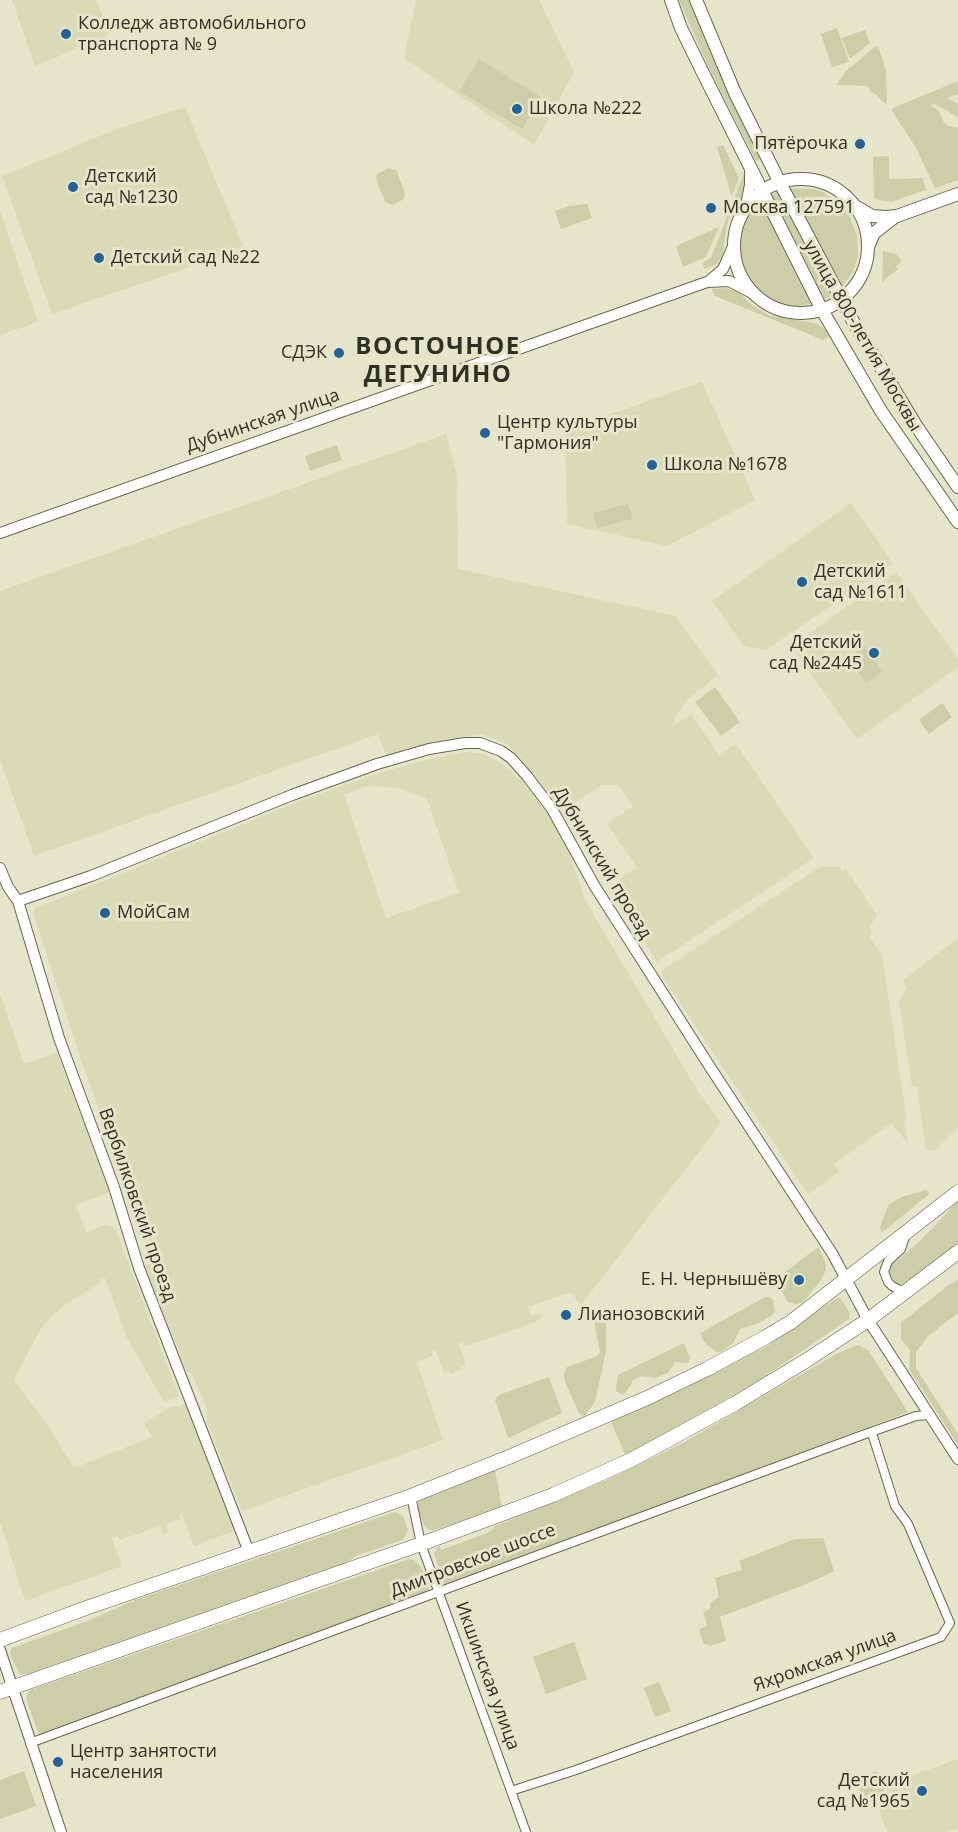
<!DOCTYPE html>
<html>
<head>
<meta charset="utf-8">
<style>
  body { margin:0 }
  canvas { display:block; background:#e4e5c9 }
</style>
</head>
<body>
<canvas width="958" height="1832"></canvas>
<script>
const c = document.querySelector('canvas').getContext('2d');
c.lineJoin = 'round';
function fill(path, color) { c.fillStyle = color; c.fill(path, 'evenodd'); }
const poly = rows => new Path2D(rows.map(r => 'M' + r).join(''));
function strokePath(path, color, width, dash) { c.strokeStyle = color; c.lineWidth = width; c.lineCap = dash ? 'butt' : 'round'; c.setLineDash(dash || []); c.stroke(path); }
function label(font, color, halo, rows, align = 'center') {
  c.font = font + ' "Open Sans",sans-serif'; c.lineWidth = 6; c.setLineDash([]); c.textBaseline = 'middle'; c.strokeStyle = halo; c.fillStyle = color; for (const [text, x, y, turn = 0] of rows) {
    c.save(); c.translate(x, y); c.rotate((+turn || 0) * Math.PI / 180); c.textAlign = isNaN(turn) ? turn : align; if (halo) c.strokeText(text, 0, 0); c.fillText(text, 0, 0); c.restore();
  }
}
fill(poly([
  [12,0,96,0,109,32,106,37,35,66],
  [416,0,539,0,574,72,534,145,404,58],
  [185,107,243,246,173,273,52,314,2,176,117,129],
  [0,211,38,322,0,335],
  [702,382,755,500,667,546,567,524,565,430],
  [446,434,457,476,458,569,676,616,718,675,687,700,675,718,673,726,691,714,719,755,736,744,814,858,657,962,608,888,637,867,607,824,633,806,619,785,602,785,569,806,563,797,555,802,522,760,507,744,482,734,433,742,389,756,384,751,378,734,34,856,0,759,0,591],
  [851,503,893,563,766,650,744,646,712,601],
  [896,572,958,659,958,667,857,739,791,646],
  [466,752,484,754,500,763,524,782,553,821,569,852,585,900,696,1088,721,1123,581,1305,571,1292,528,1307,531,1316,541,1313,543,1318,533,1323,465,1346,464,1342,459,1344,466,1365,461,1367,462,1370,451,1374,450,1371,444,1373,435,1349,431,1351,433,1356,417,1362,443,1440,242,1511,207,1422,207,1409,193,1376,186,1370,145,1266,154,1262,138,1227,134,1206,81,1060,33,912,34,909,305,799,382,772,434,758],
  [367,786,399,788,427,798,459,893,386,918,344,795],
  [820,867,839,867,842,871,846,869,877,915,870,926,872,934,869,936,882,955,907,1121,904,1121,908,1143,891,1123,834,1164,839,1172,808,1194,665,981,661,971],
  [958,938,958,1127,935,1150,926,1150,917,1087,912,1087,899,1002,907,987,903,980],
  [0,994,24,1064,57,1052,110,1192,76,1205,86,1232,106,1225,115,1228,179,1396,164,1402,127,1338,105,1278,100,1279,101,1282,66,1304,50,1317,40,1330,14,1380,50,1429,74,1468,152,1437,144,1423,173,1406,181,1406,188,1403,236,1530,194,1546,182,1514,179,1515,181,1519,166,1524,169,1532,163,1535,160,1526,120,1540,118,1536,112,1538,122,1566,25,1601,0,1522],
  [958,1759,958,1828,946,1832,887,1832,876,1801,888,1796,885,1785]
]), '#d9dbb6');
fill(poly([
  [679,0,691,0,762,158,756,161,707,64],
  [837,28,849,62,832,67,821,34],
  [865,30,870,43,850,59,842,38],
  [876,46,878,46,886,71,887,105,874,93,870,92,868,86,836,85,846,71],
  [479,59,541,97,522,129,459,91],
  [958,81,958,94,947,98,958,104,958,117,933,103,931,106,939,111,943,121,948,126,958,128,958,180,935,188,916,148,892,111,893,108],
  [723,145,739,178,733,193,731,195,717,147],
  [889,156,889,179,923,178,926,190,891,202,874,199,873,157],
  [389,168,397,171,405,194,404,199,393,205,385,202,376,179,377,174],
  [744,173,746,180,744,195,730,216,726,229,723,254,717,264,705,269,702,263,711,258],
  [788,188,815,189,823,192,837,202,850,217,857,236,858,255,853,272,841,288],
  [779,191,832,295,825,299,771,195],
  [760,201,812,304,796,306,778,303,757,290,750,283,745,273,739,257,739,236,747,216],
  [587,204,592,218,561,229,555,211,569,206],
  [719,227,706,257,683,267,676,246],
  [883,251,896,254,902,261,896,266,898,269,882,282],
  [726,288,738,292,753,306,771,316,815,323,828,331,830,336,823,340,715,296,712,289],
  [337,445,342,460,310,471,305,456],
  [628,504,632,519,597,528,593,513],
  [864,646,882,672,866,683,848,658],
  [715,687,740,722,721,736,695,702],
  [942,703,952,717,929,734,919,720],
  [926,1190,929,1192,928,1195,884,1231,881,1232,880,1227,889,1204,902,1197],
  [958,1201,958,1244,908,1283,904,1284,896,1283,890,1275,890,1266,919,1242],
  [818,1247,825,1261,826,1270,821,1280,803,1302,797,1304,788,1302,775,1280],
  [958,1280,958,1313,928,1336,916,1352,916,1368,958,1434,958,1445,909,1369,910,1350,901,1339,901,1323,947,1286],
  [765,1297,770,1297,773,1301,775,1311,772,1315,759,1323,740,1329,733,1343,721,1352,716,1352,705,1343,700,1334,704,1331],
  [837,1298,841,1299,850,1313,849,1319,756,1382,626,1457,611,1421,642,1408,769,1345],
  [594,1321,606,1322,606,1351,595,1402,584,1417,579,1413,565,1382,564,1374,567,1367,595,1357,600,1352],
  [684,1343,690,1358,688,1363,675,1362,668,1373,655,1378,641,1376,633,1380,629,1388,623,1395,616,1391,618,1375],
  [858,1345,868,1350,908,1412,445,1586,434,1554,439,1546,441,1550,490,1532,495,1526,605,1481,681,1444,838,1353],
  [549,1377,562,1413,508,1438,495,1400,499,1395],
  [495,1470,502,1509,433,1530,428,1529,424,1525,417,1507,419,1500],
  [395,1512,403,1516,408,1530,403,1540,358,1555,340,1566,29,1675,20,1674,11,1657,10,1652,12,1648,90,1620,135,1600],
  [823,1538,834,1571,809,1583,720,1617,726,1641,709,1646,707,1644,704,1644,699,1630,707,1625,703,1612,710,1609,710,1603,719,1597,715,1578,742,1570,739,1561,795,1539],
  [409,1559,414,1560,422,1568,428,1587,428,1592,41,1736,39,1735,27,1702,27,1695,30,1690],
  [574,1642,587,1679,546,1694,533,1657],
  [659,1682,671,1711,655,1717,644,1688],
  [24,1771,36,1806,0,1819,0,1780],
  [877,1771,886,1796,863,1804,855,1779]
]), '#cccea8');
const minor = poly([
  [906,1234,901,1249,888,1261,884,1272,888,1282,892,1286,900,1290,908,1289],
  [411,1496,421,1544,526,1832],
  [30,1743,857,1437,916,1416,929,1415],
  [511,1791,576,1770,941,1637,950,1623,908,1524,895,1506,872,1433]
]);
const tertiary = poly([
  [745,210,750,185,750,168],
  [708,282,723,269,734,244],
  [0,533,707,282,729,281,754,294],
  [0,868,8,887,18,901,59,1038,114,1187,139,1268,249,1552],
  [18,901,91,876,292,795,377,764,429,749,465,743,480,743,501,751,511,758,527,776,552,809,594,885,710,1067,832,1253,868,1320,958,1459],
  [0,1650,61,1832]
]);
const secondary = poly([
  [671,0,681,28,701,69,822,310,881,411,958,522],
  [696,0,735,93,780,183,855,325,917,427,958,487],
  '734 246a67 67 0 1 1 134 0a67 67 0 1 1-134 0Z',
  [855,206,872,216,886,217,897,216,958,194],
  [868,247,874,233,896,216]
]);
const primary = poly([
  [0,1640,86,1608,411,1496,509,1457,647,1398,707,1369,766,1337,791,1322,958,1192],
  [0,1692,421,1544,553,1495,631,1460,736,1403,807,1360,868,1320,958,1252]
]);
strokePath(minor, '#66674d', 10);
strokePath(tertiary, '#66674d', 12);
strokePath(secondary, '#66674d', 14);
strokePath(primary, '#66674d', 15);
strokePath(minor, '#fff', 8);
strokePath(tertiary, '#fff', 10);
strokePath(secondary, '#fff', 12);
strokePath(primary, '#fff', 14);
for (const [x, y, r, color] of [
  [66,34,6,"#236298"],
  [517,109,6,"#236298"],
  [860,144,6,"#236298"],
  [73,187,6,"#236298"],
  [711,208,6,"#236298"],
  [99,258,6,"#236298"],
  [339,353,6,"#236298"],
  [485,433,6,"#236298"],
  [652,465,6,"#236298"],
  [802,582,6,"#236298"],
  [874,653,6,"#236298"],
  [105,913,6,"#236298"],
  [799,1280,6,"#236298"],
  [566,1315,6,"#236298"],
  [58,1762,6,"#236298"],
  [922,1791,6,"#236298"]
]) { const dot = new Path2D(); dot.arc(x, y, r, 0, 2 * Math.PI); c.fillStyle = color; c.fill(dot); strokePath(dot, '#e4e5c9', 2); }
label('18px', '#303125', '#e4e5c9', [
  ["Колледж автомобильного",78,24],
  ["транспорта № 9",78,45],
  ["Школа №222",529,109],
  ["Пятёрочка",848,144,"right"],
  ["Детский",85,177],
  ["сад №1230",85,198],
  ["Москва 127591",723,208],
  ["Детский сад №22",111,258],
  ["СДЭК",327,353,"right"],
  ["Центр культуры",497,423],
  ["\"Гармония\"",497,444],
  ["Школа №1678",664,465],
  ["Детский",814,572],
  ["сад №1611",814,593],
  ["Детский",862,643,"right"],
  ["сад №2445",862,664,"right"],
  ["МойСам",117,913],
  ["Е. Н. Чернышёву",787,1280,"right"],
  ["Лианозовский",578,1315],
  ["Центр занятости",70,1752],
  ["населения",70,1773],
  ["Детский",910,1781,"right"],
  ["сад №1965",910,1802,"right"]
], 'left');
label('18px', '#303125', '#e4e5c9', [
  ["улица 800-летия Москвы",862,336,60],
  ["Дубнинская улица",263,421,-19],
  ["Дубнинский проезд",602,863,59],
  ["Вербилковский проезд",137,1205,71],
  ["Дмитровское шоссе",473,1561,-21],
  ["Яхромская улица",825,1661,-20],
  ["Икшинская улица",487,1676,70]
]);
c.letterSpacing = '1.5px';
label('bold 24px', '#303125', '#e4e5c9', [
  ["ВОСТОЧНОЕ",438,347],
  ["ДЕГУНИНО",438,375]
]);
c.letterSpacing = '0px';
</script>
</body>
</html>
